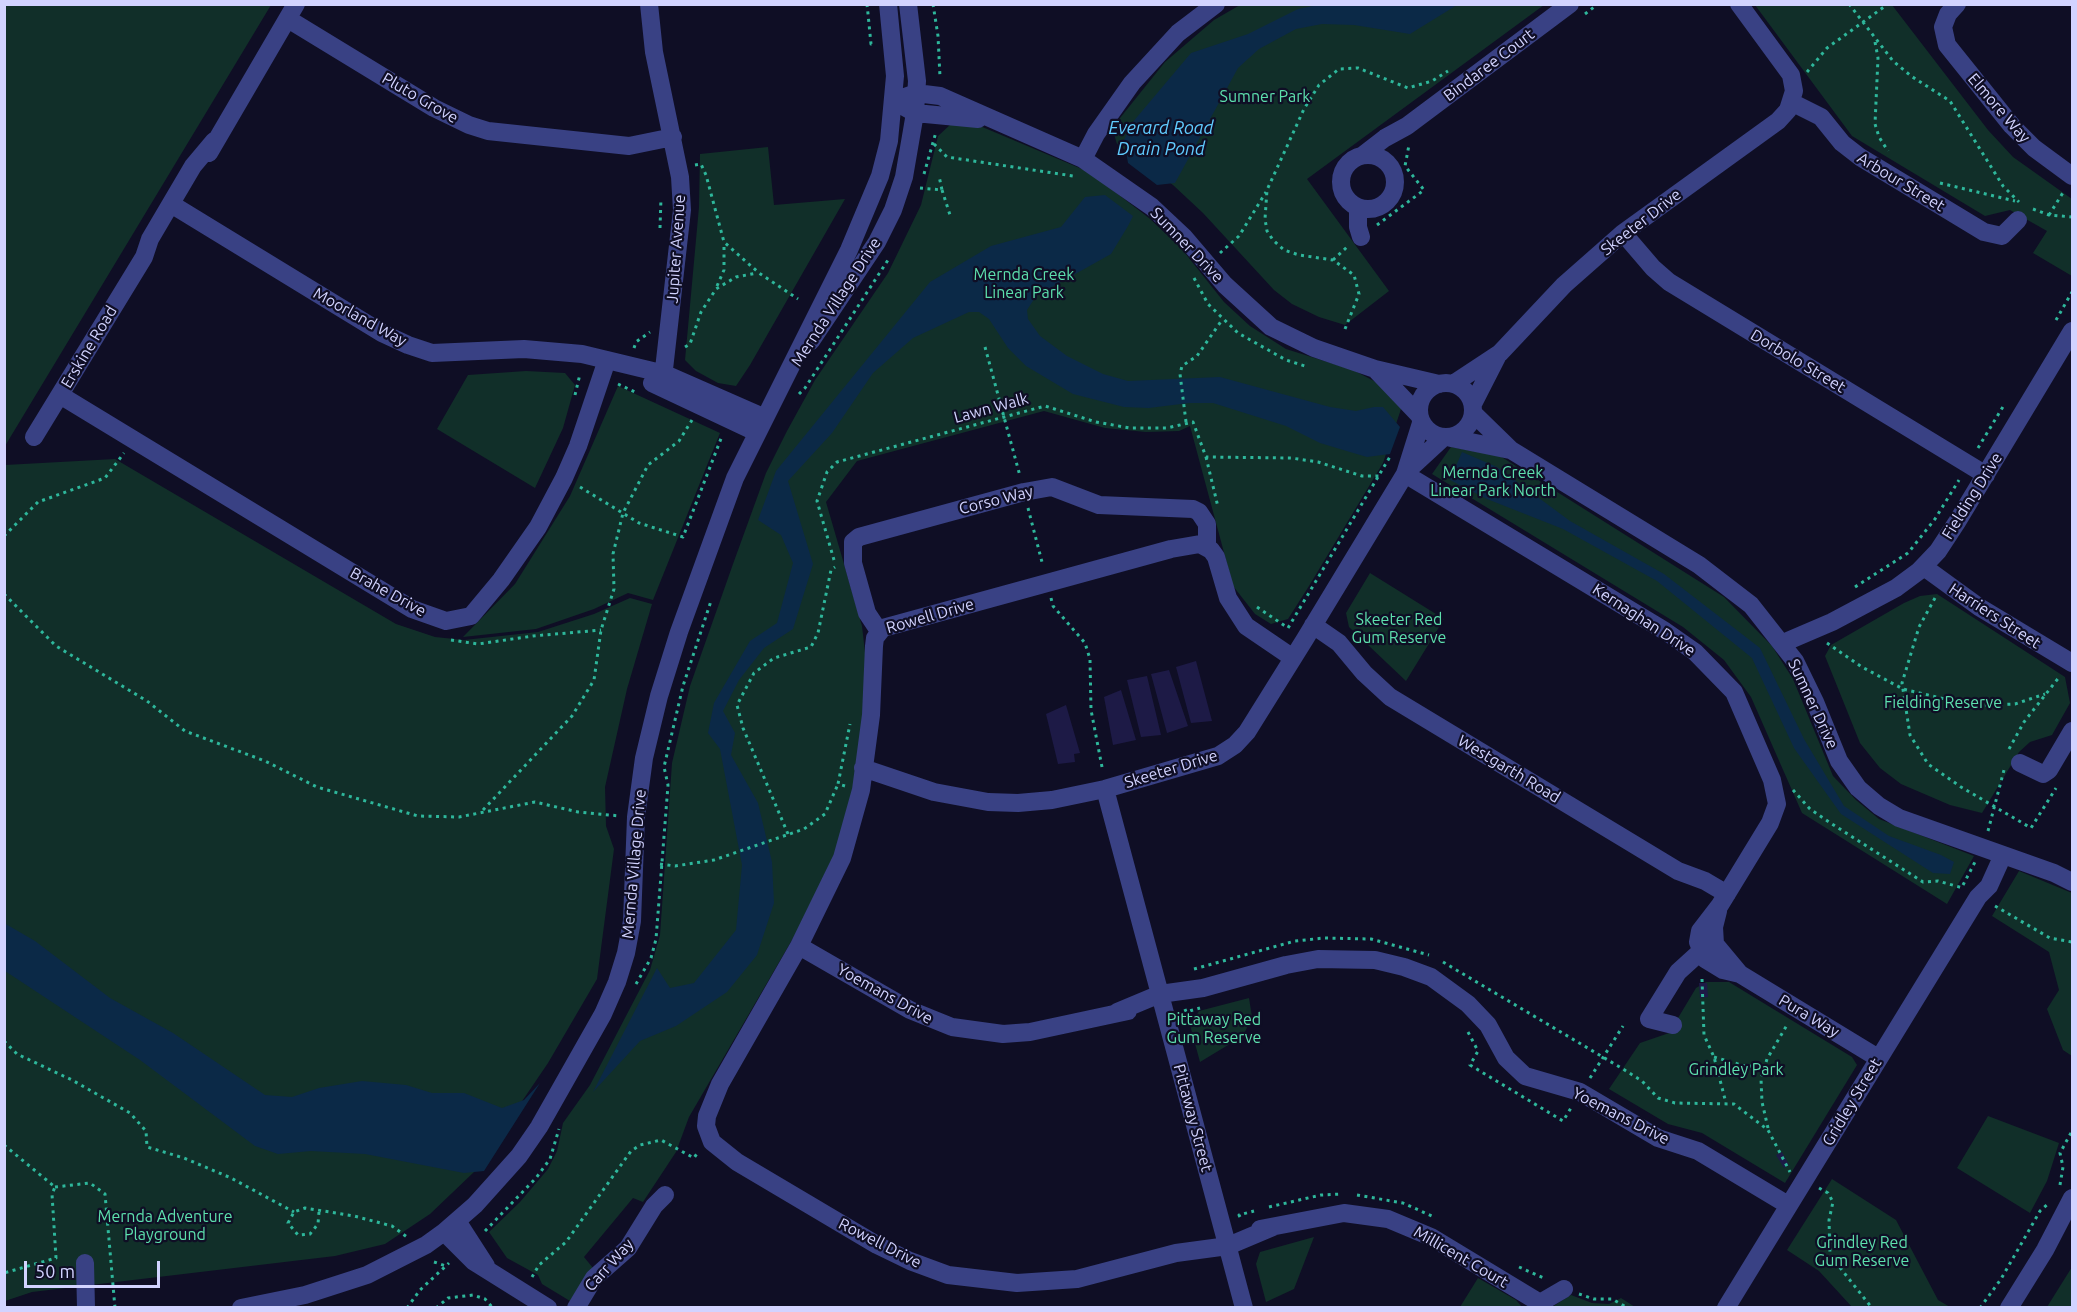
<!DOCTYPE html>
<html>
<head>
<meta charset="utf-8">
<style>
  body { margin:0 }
  #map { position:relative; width:2077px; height:1312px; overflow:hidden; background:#0f0e25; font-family:Ubuntu,sans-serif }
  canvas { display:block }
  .frame { position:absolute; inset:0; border:6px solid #d2d3ff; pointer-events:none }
  .scale { position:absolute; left:24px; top:1261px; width:136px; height:27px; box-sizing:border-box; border:3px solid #d2d3ff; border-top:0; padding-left:8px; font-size:18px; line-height:21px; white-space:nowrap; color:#d2d3ff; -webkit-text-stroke:4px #0f0e25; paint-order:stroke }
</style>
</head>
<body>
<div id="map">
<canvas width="2077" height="1312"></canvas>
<div class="frame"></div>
<div class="scale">50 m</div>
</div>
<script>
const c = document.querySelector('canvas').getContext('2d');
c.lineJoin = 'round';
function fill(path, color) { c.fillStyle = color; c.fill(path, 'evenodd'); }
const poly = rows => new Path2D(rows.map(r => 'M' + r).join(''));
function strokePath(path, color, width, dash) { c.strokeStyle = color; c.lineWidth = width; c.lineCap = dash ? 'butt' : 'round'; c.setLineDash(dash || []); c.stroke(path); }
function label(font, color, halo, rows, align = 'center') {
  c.font = font + ' Ubuntu,sans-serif'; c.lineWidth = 4.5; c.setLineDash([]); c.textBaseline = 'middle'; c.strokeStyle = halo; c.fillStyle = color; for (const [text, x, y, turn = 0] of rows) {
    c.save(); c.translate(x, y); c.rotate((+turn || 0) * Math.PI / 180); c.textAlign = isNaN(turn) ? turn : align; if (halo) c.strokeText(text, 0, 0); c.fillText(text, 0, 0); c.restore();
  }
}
fill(poly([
  [5,4,271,5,5,446,4,5],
  [1240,5,1544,5,1307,179,1389,291,1345,325,1319,317,1292,304,1274,290,1203,213,1173,185,1117,144,1112,128,1165,62,1214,20],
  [1755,5,1892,5,1988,130,2013,157,2072,199,2072,276,2033,253,2047,231,2010,210,1985,216,1852,136],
  [951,124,980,126,1089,172,1149,218,1181,248,1224,302,1250,326,1286,349,1353,370,1374,381,1389,391,1402,406,1383,463,1309,586,1288,619,1271,624,1255,614,1233,586,1190,426,1179,431,1146,432,1105,428,1044,411,857,461,826,502,862,626,866,661,865,702,855,783,831,866,803,921,689,1117,676,1152,643,1202,633,1198,584,1257,593,1268,570,1301,542,1284,538,1275,507,1258,489,1232,520,1202,548,1169,557,1151,563,1123,590,1085,650,970,660,935,672,763,690,686,733,564,766,473,787,431,815,380,888,273,921,205,938,136],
  [768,147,774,205,845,199,750,365,736,386,718,383,696,371,685,360,699,207,700,154],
  [526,371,565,373,575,385,563,428,535,488,437,429,468,375],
  [618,386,720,433,653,600,628,593,594,609,536,629,463,637,515,584,570,496],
  [1451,447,1500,456,1724,597,1772,646,1793,679,1833,776,1856,800,1879,819,1974,856,1947,904,1802,813,1751,697,1724,660,1683,627,1432,474],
  [115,459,396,624,435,637,464,640,538,632,594,614,630,598,652,604,627,689,605,787,606,826,614,849,597,979,548,1063,474,1172,430,1214,385,1244,335,1256,32,1292,5,1301,5,465],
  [1370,573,1444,619,1406,681,1349,627,1346,613],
  [1937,594,2065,677,2070,703,2052,735,2030,742,2019,752,1982,813,1950,805,1901,784,1880,768,1860,743,1825,656,1831,645,1904,603,1920,596],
  [2019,871,2072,893,2072,1056,2063,1050,2047,1009,2059,990,2049,952,1992,916],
  [1706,982,1729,982,1852,1057,1857,1065,1785,1183,1702,1133,1668,1124,1609,1089,1640,1043,1669,1033,1696,988],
  [1249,998,1252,1017,1243,1036,1200,1062,1190,1025,1199,1011],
  [1988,1116,2059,1143,2047,1181,2030,1213,1957,1168],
  [1832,1179,1896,1220,1938,1300,1950,1307,1852,1307,1819,1271,1787,1250],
  [1314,1237,1294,1289,1266,1302,1256,1264,1260,1252],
  [2072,1267,2072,1307,2047,1307],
  [1478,1278,1516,1300,1522,1307,1460,1307],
  [1571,1295,1592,1303,1609,1304,1621,1298,1635,1307,1552,1307]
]), '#112f29');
fill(poly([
  [1318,5,1457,5,1410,34,1354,25,1322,24,1296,29,1259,49,1238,68,1175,183,1157,185,1128,163,1124,140,1132,123,1191,53,1248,34,1298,9],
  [1105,195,1133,216,1128,226,1111,254,1036,296,1027,310,1028,319,1040,336,1067,356,1103,374,1128,381,1220,377,1330,407,1356,411,1374,407,1383,407,1400,427,1390,454,1367,457,1350,452,1320,443,1286,426,1213,403,1189,403,1149,408,1124,407,1073,394,1026,366,1008,348,989,319,979,312,969,312,913,338,873,373,832,433,788,481,813,564,793,629,764,648,739,680,723,711,735,733,731,755,758,803,772,862,774,903,757,955,727,992,676,1026,640,1041,593,1092,657,968,670,988,694,983,736,930,742,865,720,749,708,733,714,703,750,641,777,623,793,563,781,535,758,520,776,471,930,282,991,246,1061,227,1085,197],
  [1462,452,1497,467,1570,521,1664,574,1760,648,1804,739,1844,806,1889,836,1941,855,1954,862,1950,874,1933,873,1841,814,1794,748,1752,658,1657,581,1563,529,1487,499,1450,480],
  [4,923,35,941,110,998,173,1033,265,1095,292,1097,319,1088,362,1081,406,1085,432,1093,464,1093,502,1108,524,1100,540,1083,484,1171,464,1173,365,1154,311,1151,278,1154,255,1146,140,1060,5,971]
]), '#0b2947');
fill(poly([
  [1196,661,1212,721,1191,723,1176,667],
  [1169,670,1188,726,1167,733,1151,674],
  [1147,676,1161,735,1141,737,1127,680],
  [1121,690,1136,740,1113,745,1104,697],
  [1066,705,1080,753,1074,754,1075,762,1058,764,1046,714],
  [1699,983,1707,983,1708,997,1700,998],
  [1782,1152,1789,1165,1784,1168,1776,1155]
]), '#1d1a46');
strokePath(poly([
  [867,4,871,44,874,43],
  [933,4,938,36,940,77],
  [1849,4,1893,61,1911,76,1950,101,2003,186,2019,202],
  [1585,14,1598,4],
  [1875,42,1878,58,1875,124,1879,137,1888,151],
  [1807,72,1827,48,1888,4],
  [934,144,947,157,1073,176],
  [695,165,701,164,706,175,724,242,759,273,798,299],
  [924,174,936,132],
  [1940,183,2015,201],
  [920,188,942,190,939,176],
  [942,190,950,215],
  [2033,209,2049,215,2072,217],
  [2049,215,2064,191],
  [1377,225,1424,190,1405,166,1409,145],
  [660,228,661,198],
  [1220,253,1239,236,1266,192],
  [1333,260,1347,247],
  [1194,278,1208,304,1238,333,1286,360,1308,367],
  [717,286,724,270,724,244],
  [2056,320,2072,292],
  [1345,329,1359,294,1354,275,1333,260,1299,255,1284,250,1273,240,1267,231,1265,219,1267,190,1304,109,1319,85,1339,69,1358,68,1408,88,1432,81,1448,71],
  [685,347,690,344,701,312,716,289,736,277,757,273],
  [985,347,1020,476],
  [634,348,636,342,650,332],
  [618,384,637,393],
  [799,394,805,388,888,260],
  [575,395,580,374],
  [1186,422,1180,374,1182,366,1197,356,1222,320],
  [1978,448,2004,405],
  [1206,457,1218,507],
  [580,487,639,523,683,537,722,436],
  [1028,508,1043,566],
  [4,536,38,502,105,478,124,453],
  [834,560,817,501,827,472,837,462,1045,406,1096,422,1130,428,1167,428,1193,422,1206,457,1291,458,1318,462,1362,476,1380,476],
  [1855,587,1908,553,1935,519,1959,480],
  [4,594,56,646,147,701,185,731,265,761,317,787,418,816,459,817,535,802,578,812,620,816],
  [1051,598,1053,606,1085,643,1090,659,1091,710,1102,767],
  [1935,598,1919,627,1902,683,1910,735,1928,764,1961,787,2031,828,2056,788],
  [1257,607,1288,628,1391,455],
  [451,640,478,644,533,636,601,630],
  [1827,643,1862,667,1903,689,1945,699,1984,705,2015,704,2045,694],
  [2009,749,2024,722,2060,676],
  [845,786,838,784,850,724],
  [1793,790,1810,809,1832,824,1923,882,1938,881,1963,888],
  [483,810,572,716,594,680,601,630,614,589,613,554,623,513,648,465,679,441,692,420],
  [1988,831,2004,770],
  [788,834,743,728,737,705,754,673,774,658,811,647,818,633,831,570,835,567],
  [660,864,675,866,714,860,804,829,825,814,838,784],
  [1963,885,1975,862],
  [1995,906,2050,938,2072,942],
  [1443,962,1623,1069,1642,1081,1658,1098,1675,1103,1734,1104,1768,1130,1790,1172],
  [1194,969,1295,941,1324,938,1371,939,1429,955],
  [1702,979,1704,1035,1714,1057,1726,1103],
  [636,984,651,958,656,939,668,785,664,767,683,686,711,601],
  [1185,1009,1186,1012,1200,1008],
  [1468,1032,1478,1051,1470,1065,1563,1121,1571,1108],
  [4,1041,17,1054,72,1080,130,1113,146,1131,147,1147,184,1158,231,1178,294,1212],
  [1714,1057,1745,1066,1764,1066],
  [1590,1078,1623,1026],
  [1768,1128,1762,1102,1761,1079,1767,1059,1787,1025],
  [4,1145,55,1187,52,1194,56,1258,4,1273],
  [2060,1185,2063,1167,2060,1153,2072,1131],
  [55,1187,90,1183,105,1194,115,1308],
  [1819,1188,1828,1193,1833,1202,1829,1220,1830,1255,1872,1308],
  [1357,1195,1403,1203,1434,1217],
  [1269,1207,1321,1195,1341,1194],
  [319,1212,318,1224,310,1234,298,1235,288,1223,294,1212,305,1208,354,1216,392,1226,407,1237],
  [1240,1217,1239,1215,1254,1211],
  [485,1231,536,1178,550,1159,559,1129],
  [434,1262,446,1266],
  [1519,1267,1546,1279],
  [532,1277,539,1265,566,1242,631,1151,640,1145,661,1140,694,1158,698,1152],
  [1579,1294,1594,1299,1612,1299,1628,1308],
  [407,1308,420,1290,449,1263],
  [436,1308,448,1298,473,1295,485,1299,493,1308],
  [1980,1308,2001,1279,2040,1211,2049,1203]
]), '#2eb79b', 3, [3, 4.5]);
strokePath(poly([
  [649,4,654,52,680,177,682,210,662,387],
  [1957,4,1948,14,1943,27,1947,45,2012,126,2034,148,2072,176],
  [288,19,434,108,469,125,488,131,629,146,673,137],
  [894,101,916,93,940,96,1083,159,1152,207,1184,237,1225,285,1271,327,1314,348,1375,369,1439,384],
  [1791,102,1821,117,1842,143,1860,157,1984,232,2002,236,2018,220],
  [906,108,915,113,978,119],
  [209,153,296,4],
  '1341 182a27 27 0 1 1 54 0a27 27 0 1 1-54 0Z',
  [1363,155,1385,138,1407,126,1570,4],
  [1083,159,1096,134,1132,83,1178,33,1216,4],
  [171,204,382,333,408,345,432,353,524,349,582,354,665,374,763,417],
  [1358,208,1358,227,1361,237],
  [1623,233,1653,268,1669,282,1986,475],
  [811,341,877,242,893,210,904,177,915,113,917,81,908,4],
  [1376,370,1419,415],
  '1419 410a27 27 0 1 1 54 0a27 27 0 1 1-54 0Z',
  [652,383,756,432],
  [1453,384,1500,353,1564,285,1623,233,1778,121,1788,110,1794,91,1791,75,1739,4],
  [60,395,412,609,446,621,471,616,501,580,538,527,564,478,578,446,607,360],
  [1473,404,1497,357],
  [1473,413,1511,450,1699,565,1751,605,1795,661,1815,702,1839,761,1858,788,1879,806,1899,818,2054,873,2072,882],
  [34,437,144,257,150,239,193,166,214,141],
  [1451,438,1510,450],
  [1405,473,1443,438],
  [1405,474,1665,631,1695,652,1734,692,1772,780,1777,804,1770,823,1720,905,1700,931,1698,942,1705,959,1723,970,1740,974],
  [1924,567,1979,607,2072,663],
  [1313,625,1339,643,1364,673,1390,697,1678,871,1705,881,1727,894],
  [879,631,867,613,853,563,853,542,859,537,1024,492,1052,487,1099,505,1193,509,1199,512,1207,524,1207,546],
  [1783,643,1832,622,1896,588,1919,571,1938,551,1957,522,2072,331],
  [2020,763,2043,774,2049,770,2072,731],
  [863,768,934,792,988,802,1018,803,1052,800,1105,789,1218,756,1235,745,1247,732,1305,639,1405,474,1421,423],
  [1105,789,1244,1308],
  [1718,911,1714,927,1715,944,1740,974,1878,1058],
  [799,946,910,1010,952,1027,1003,1034,1030,1032,1128,1011],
  [1117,1012,1160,994,1203,988,1286,965,1318,959,1375,960,1404,967,1431,977,1468,1004,1488,1025,1506,1058,1525,1076,1580,1092,1658,1138,1698,1151,1788,1205],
  [1673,1025,1649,1019,1678,972,1700,952,1711,946],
  [457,1221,486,1266],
  [1273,1227,1228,1246,1176,1253,1077,1279,1017,1283,948,1275,910,1261,877,1245,737,1162,712,1142,706,1126,707,1116,720,1084,799,946,842,858,861,790,871,715,874,646,875,638,883,628,1171,549,1200,544,1211,550,1216,557,1228,598,1246,626,1293,658],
  [1260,1229,1344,1213,1388,1219,1431,1237,1540,1303],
  [444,1232,473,1261,548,1308],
  [85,1263,86,1308],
  [241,1308,305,1295,367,1275,426,1245,444,1232,475,1205,519,1156,539,1127,603,1014,617,982,626,953,632,921,636,817,644,758,659,696,679,632,735,478,849,250,880,176,889,141,895,76,888,4],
  [576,1308,594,1278,628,1248,654,1206,665,1195],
  [1537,1308,1540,1303,1564,1289],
  [1726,1308,1978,897,1989,886,2003,855],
  [2009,1308,2045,1250,2072,1198]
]), '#394184', 18);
label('16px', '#d2d3ff', '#0f0e25', [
  ["Bindaree Court",1489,65,-37],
  ["Pluto Grove",420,98,30],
  ["Elmore Way",1999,108,49],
  ["Arbour Street",1901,182,31],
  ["Skeeter Drive",1641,222,-38],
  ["Sumner Drive",1187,245,46],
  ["Jupiter Avenue",676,249,-86],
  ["Mernda Village Drive",836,302,-57],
  ["Moorland Way",360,317,29],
  ["Erskine Road",89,347,-59],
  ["Dorbolo Street",1798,361,31],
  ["Lawn Walk",991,408,-15],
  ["Fielding Drive",1972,496,-58],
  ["Corso Way",996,500,-14],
  ["Brahe Drive",388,592,29],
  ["Rowell Drive",930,616,-16],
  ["Harriers Street",1995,616,33],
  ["Kernaghan Drive",1644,620,33],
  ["Sumner Drive",1813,704,65],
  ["Skeeter Drive",1171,769,-17],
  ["Westgarth Road",1509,769,31],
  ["Mernda Village Drive",634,864,-85],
  ["Yoemans Drive",885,994,29],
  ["Pura Way",1809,1016,31],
  ["Gridley Street",1852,1102,-59],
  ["Yoemans Drive",1621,1116,27],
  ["Pittaway Street",1193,1118,75],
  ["Rowell Drive",880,1243,27],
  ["Millicent Court",1461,1257,30],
  ["Carr Way",609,1265,-48]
]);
label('16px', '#5de0ad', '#0f0e25', [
  ["Sumner Park",1265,97],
  ["Mernda Creek",1024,275],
  ["Linear Park",1024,293],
  ["Mernda Creek",1493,473],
  ["Linear Park North",1493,491],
  ["Skeeter Red",1399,620],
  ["Gum Reserve",1399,638],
  ["Fielding Reserve",1943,703],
  ["Pittaway Red",1214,1020],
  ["Gum Reserve",1214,1038],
  ["Grindley Park",1736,1070],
  ["Mernda Adventure",165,1217],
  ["Playground",165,1235],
  ["Grindley Red",1862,1243],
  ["Gum Reserve",1862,1261]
]);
label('italic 18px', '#60ccff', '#0f0e25', [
  ["Everard Road",1161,128],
  ["Drain Pond",1161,149]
]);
</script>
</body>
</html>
